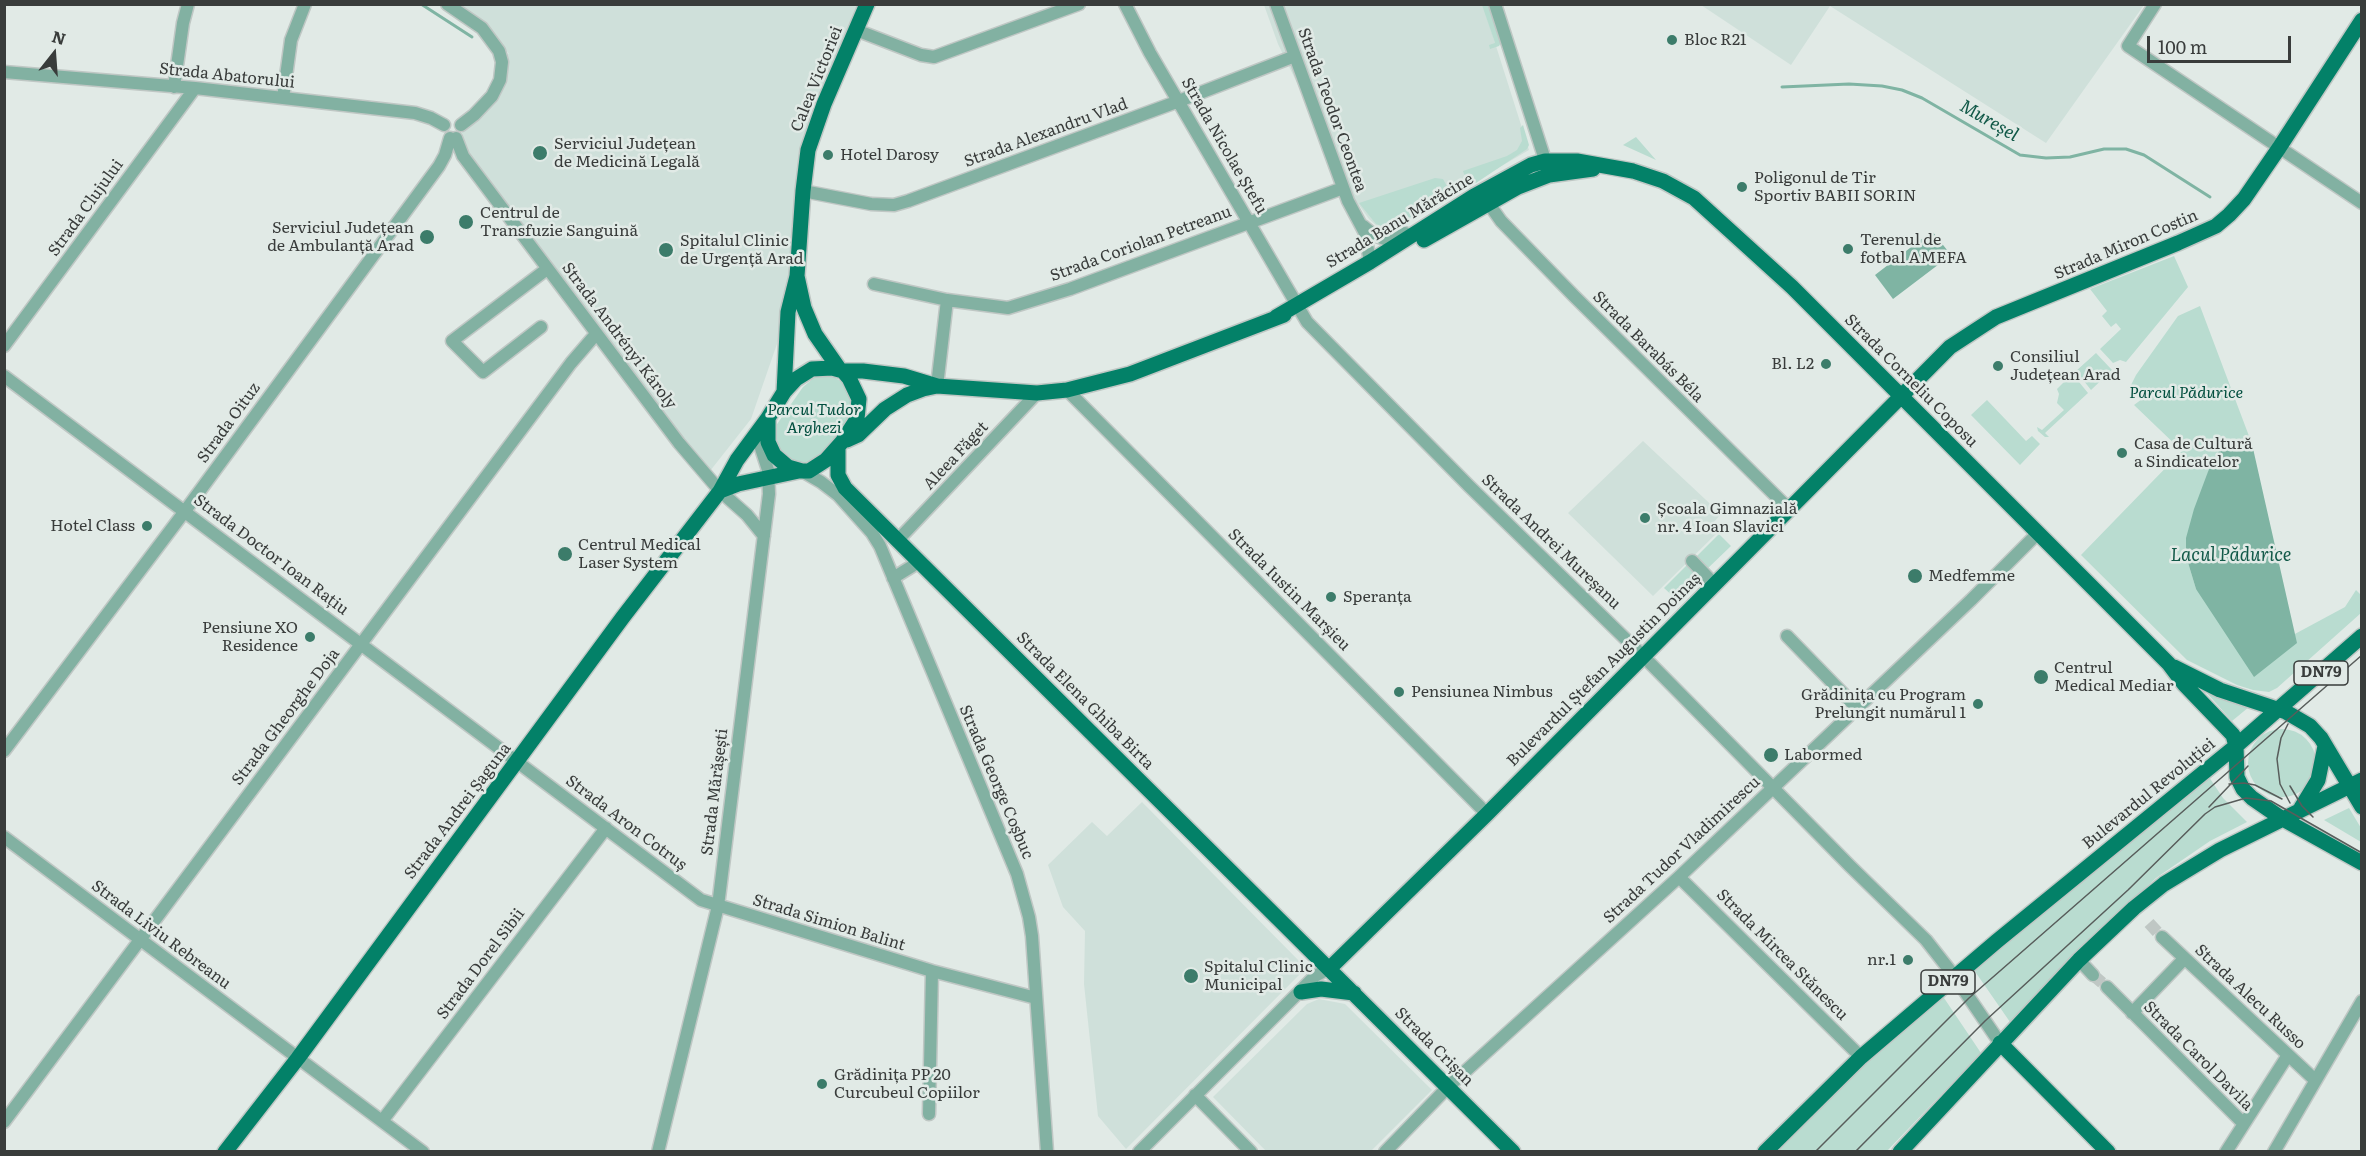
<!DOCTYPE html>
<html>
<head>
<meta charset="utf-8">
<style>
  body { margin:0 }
  #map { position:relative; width:2366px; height:1156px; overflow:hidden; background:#e1eae6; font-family:Literata,serif }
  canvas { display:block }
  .frame { position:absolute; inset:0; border:6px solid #393c3b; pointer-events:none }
  .north { position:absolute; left:24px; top:24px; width:60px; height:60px; -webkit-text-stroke:4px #e1eae6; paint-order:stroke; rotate:17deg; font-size:16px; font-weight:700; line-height:24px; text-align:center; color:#393c3b }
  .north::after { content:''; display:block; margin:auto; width:21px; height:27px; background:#393c3b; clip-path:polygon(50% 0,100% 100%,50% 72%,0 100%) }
  .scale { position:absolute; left:2147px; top:36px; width:144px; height:27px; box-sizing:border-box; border:3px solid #393c3b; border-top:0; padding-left:8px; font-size:18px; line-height:21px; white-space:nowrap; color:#393c3b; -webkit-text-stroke:4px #e1eae6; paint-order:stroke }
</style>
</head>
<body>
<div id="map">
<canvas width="2366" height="1156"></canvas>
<div class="frame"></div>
<div class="north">N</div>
<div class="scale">100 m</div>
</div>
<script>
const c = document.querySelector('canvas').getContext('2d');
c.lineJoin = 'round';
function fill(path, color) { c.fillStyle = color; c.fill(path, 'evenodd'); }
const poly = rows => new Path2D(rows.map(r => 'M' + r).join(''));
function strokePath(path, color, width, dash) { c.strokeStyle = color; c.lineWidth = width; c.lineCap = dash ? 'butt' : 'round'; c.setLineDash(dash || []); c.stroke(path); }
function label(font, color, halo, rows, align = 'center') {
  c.font = font + ' Literata,serif'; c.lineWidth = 5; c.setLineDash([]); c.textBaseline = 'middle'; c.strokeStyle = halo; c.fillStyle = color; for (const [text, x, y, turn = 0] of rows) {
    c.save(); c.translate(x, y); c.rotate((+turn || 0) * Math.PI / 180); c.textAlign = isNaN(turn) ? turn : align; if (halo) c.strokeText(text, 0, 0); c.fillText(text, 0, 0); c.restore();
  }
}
fill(poly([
  [461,5,867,5,811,137,788,312,751,419,710,471,706,470,463,156,459,136,492,96,499,51,509,54,481,20],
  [1264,5,1483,5,1529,150,1392,230,1380,229,1369,219,1351,194,1278,44],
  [1701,5,2144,5,2046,143,1830,6,1791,65],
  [1643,441,1721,514,1714,522,1720,530,1653,596,1568,513],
  [1142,802,1306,968,1126,1149,1098,1116,1084,984,1085,931,1063,907,1048,865,1092,822,1107,836],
  [1319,999,1345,1004,1432,1090,1371,1151,1266,1151,1213,1097,1307,1004]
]), '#cfe0da');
fill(poly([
  [1482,5,1489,5,1502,41,1499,46,1490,49,1489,45,1495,43],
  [1523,125,1529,145,1527,149,1476,183,1471,182,1464,174,1463,171,1507,156,1517,150,1522,141,1520,128],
  [1636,137,1656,160,1623,145],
  [1435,178,1443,179,1450,192,1447,201,1391,229,1376,224,1359,203],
  [2174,256,2188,287,2126,362,2120,360,2113,363,2100,349,2121,329,2116,323,2111,327,2102,316,2107,311,2090,289],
  [2200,306,2252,444,2223,445,2209,469,2186,556,2196,589,2293,635,2345,607,2356,590,2361,595,2361,613,2277,688,2269,692,2253,690,2237,685,2187,660,2081,555,2182,451,2134,405,2142,399,2130,387,2136,375,2178,316],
  [2096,353,2112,370,2091,390,2076,371],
  [821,376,834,377,845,384,851,394,853,412,826,452,809,464,792,462,778,449,774,433,775,427,803,387,815,377],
  [2065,381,2079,382,2088,393,2045,433,2049,437,2045,437,2038,431,2037,427,2042,430,2064,410,2057,403,2059,394,2057,389],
  [1987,400,2026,441,2032,436,2040,444,2020,465,1971,415],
  [1719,534,1731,546,1706,570,1695,558],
  [1688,564,1700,576,1677,600,1664,588],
  [2205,691,2249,707,2232,721],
  '2248 763a34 34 0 1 1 68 0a34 34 0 1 1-68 0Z',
  [2209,777,2223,798,2247,822,2210,841,2156,878,2066,962,2010,1022,1974,970,2108,856],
  [2349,808,2361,828,2361,842,2324,820],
  [1942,995,1981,1053,1887,1151,1774,1152,1860,1065]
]), '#b9dcd0');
fill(poly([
  [1932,231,1951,255,1893,299,1875,275],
  [2223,444,2252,444,2297,643,2254,677,2196,589,2186,556,2186,538,2194,509,2209,469]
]), '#7fb4a3');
strokePath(poly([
  [421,4,472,37],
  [1782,87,1849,84,1882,86,1902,90,1922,98,2020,155,2046,158,2070,157,2104,149,2126,149,2144,155,2210,197]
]), '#7fb4a3', 3);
strokePath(poly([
  [2149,923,2162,937],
  [2093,975,2107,987]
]), '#bfc7c4', 12, [12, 6]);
const minor = poly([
  [447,4,482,28,499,51,502,62,500,80,492,96,474,115,461,125],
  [1125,4,1150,53,1307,322,1469,486,1643,656,1850,866,1926,940,1955,977,2000,1043],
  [1276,4,1348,201,1365,233,1370,262],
  [1495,4,1548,169],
  [2155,4,2128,46,2362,203],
  [856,30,921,55,934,57,1079,4],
  [4,72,195,88,415,113,431,118,444,125],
  [174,87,183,23,188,4],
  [283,98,291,40,305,4],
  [456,138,463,156,679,443,720,491,747,515,764,536],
  [803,191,871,204,894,205,908,201,1179,101,1295,56],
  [1489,204,1501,221,1574,296,1789,509],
  [1363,226,1374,235,1387,240,1405,233],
  [874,284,947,300,1008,308,1070,289,1343,188],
  [541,327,483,372,452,341,547,269],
  [4,346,195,88],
  [4,376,701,900,932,971,1036,998],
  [937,386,947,300],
  [1067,390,1487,814],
  [802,471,821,482,838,495,872,533,880,546,1017,874,1029,917,1032,936,1047,1152],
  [898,540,1037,393],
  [1692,561,1714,584],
  [893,578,919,562],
  [1787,636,1857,708],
  [4,751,185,511,439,166,445,155,450,138],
  [4,837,423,1152],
  [1679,877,1861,1057],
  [2162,937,2315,1080],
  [2079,960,2093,975],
  [2107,987,2244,1124],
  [2132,1013,2184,959],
  [1195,1095,1251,1152],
  [929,1114,932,971],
  [382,1121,606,828],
  [4,1122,571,363,596,334],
  [658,1152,718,906,769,494,768,470,756,433],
  [1139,1152,1315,976,1330,968],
  [1385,1152,1448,1087,1679,877,1971,600,2037,534],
  [2226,1152,2288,1055],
  [2274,1152,2362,1001]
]);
const major = poly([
  [1424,240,1518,187,1549,175,1593,169],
  [797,276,804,308,815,334,840,370],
  [1276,317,1370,262,1474,196,1531,165,1545,161,1577,161,1633,171,1663,181,1694,198,1792,287,2169,664,2184,684,2233,735,2236,746,2237,777,2243,789,2252,798,2281,818,2362,863],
  [843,371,863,371,904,376,937,386],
  [784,392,788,312,797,276,803,191,808,150,824,104,867,4],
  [847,440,858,435,885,409,907,395,923,389,937,386,1037,393,1067,390,1130,374,1284,315],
  [838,448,838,475,845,488,1513,1152],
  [720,491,738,484,799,471],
  [2174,667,2220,690,2286,712,2310,726,2321,738,2362,807],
  [2301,808,2318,780,2325,746],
  [1330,968,1487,814,1950,347,1996,317,2178,243,2216,226,2229,215,2244,199,2279,148,2362,20],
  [1301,992,1321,989,1354,993],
  [2000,1043,2108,1152],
  [225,1152,298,1058,623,617,720,491,737,460,768,418,784,392,796,379,812,369,832,368,843,371,849,378,859,399,857,419,842,442,826,460,809,471,802,471,788,467,774,455,768,442,768,418],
  [1765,1152,1861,1057,1997,941,2236,746,2362,636],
  [1900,1152,2079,960,2134,908,2164,884,2220,850,2362,780]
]);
strokePath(minor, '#bfc7c4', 15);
strokePath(major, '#bfc7c4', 18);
strokePath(minor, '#82b1a2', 12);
strokePath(major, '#038168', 15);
strokePath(poly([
  [2288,724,2281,738,2277,759,2280,784,2290,803],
  [2229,784,2244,783,2255,785,2282,799],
  [2290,786,2302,806,2313,817],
  [2209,807,2248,766],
  [1815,1152,1969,998,2362,655],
  [1855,1152,1985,1021,2128,890,2205,814,2215,807,2246,798,2271,801,2362,853]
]), '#585d5b', 1.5);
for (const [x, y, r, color] of [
  [1672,40,6,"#3c7c6a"],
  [540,153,8,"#3c7c6a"],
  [828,155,6,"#3c7c6a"],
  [1742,187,6,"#3c7c6a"],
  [466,222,8,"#3c7c6a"],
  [427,237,8,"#3c7c6a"],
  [1848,249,6,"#3c7c6a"],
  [666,250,8,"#3c7c6a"],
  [1826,364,6,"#3c7c6a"],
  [1998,366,6,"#3c7c6a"],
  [2122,453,6,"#3c7c6a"],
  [1645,518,6,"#3c7c6a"],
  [147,526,6,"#3c7c6a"],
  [565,554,8,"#3c7c6a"],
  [1915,576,8,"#3c7c6a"],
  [1331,597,6,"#3c7c6a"],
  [310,637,6,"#3c7c6a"],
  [2041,677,8,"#3c7c6a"],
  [1399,692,6,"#3c7c6a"],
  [1978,704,6,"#3c7c6a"],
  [1771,755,8,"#3c7c6a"],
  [1908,960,6,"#3c7c6a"],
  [1191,976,8,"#3c7c6a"],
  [822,1084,6,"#3c7c6a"]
]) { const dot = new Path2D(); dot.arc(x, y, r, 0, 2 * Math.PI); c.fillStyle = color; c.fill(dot); strokePath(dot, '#e1eae6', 2); }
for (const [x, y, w] of [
  [2321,673,54],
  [1948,982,54]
]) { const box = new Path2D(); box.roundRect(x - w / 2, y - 12, w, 24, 4.5); c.fillStyle = '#e1eae6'; c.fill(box); strokePath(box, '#393c3b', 1.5); }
label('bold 15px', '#393c3b', null, [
  ["DN79",2321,673],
  ["DN79",1948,982]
]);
label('16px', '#393c3b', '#e1eae6', [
  ["Bloc R21",1684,40],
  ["Serviciul Județean",554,144],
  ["de Medicină Legală",554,162],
  ["Hotel Darosy",840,155],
  ["Poligonul de Tir",1754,178],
  ["Sportiv BABII SORIN",1754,196],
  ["Centrul de",480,213],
  ["Transfuzie Sanguină",480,231],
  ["Serviciul Județean",414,228,"right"],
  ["de Ambulanță Arad",414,246,"right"],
  ["Terenul de",1860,240],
  ["fotbal AMEFA",1860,258],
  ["Spitalul Clinic",680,241],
  ["de Urgență Arad",680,259],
  ["Consiliul",2010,357],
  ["Județean Arad",2010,375],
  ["Bl. L2",1814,364,"right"],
  ["Casa de Cultură",2134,444],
  ["a Sindicatelor",2134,462],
  ["Școala Gimnazială",1657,509],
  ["nr. 4 Ioan Slavici",1657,527],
  ["Hotel Class",135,526,"right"],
  ["Centrul Medical",578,545],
  ["Laser System",578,563],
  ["Medfemme",1928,576],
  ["Speranța",1343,597],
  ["Pensiune XO",298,628,"right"],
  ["Residence",298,646,"right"],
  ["Centrul",2054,668],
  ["Medical Mediar",2054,686],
  ["Pensiunea Nimbus",1411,692],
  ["Grădinița cu Program",1966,695,"right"],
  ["Prelungit numărul 1",1966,713,"right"],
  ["Labormed",1784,755],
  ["nr.1",1896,960,"right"],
  ["Spitalul Clinic",1204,967],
  ["Municipal",1204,985],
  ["Grădinița PP 20",834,1075],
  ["Curcubeul Copiilor",834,1093]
], 'left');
label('16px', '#393c3b', '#e1eae6', [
  ["Strada Abatorului",227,76,6],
  ["Calea Victoriei",817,79,-68],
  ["Strada Teodor Ceontea",1332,110,70],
  ["Strada Alexandru Vlad",1046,133,-20],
  ["Strada Nicolae Ștefu",1224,146,60],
  ["Strada Clujului",86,208,-54],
  ["Strada Banu Mărăcine",1400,221,-31],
  ["Strada Coriolan Petreanu",1141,244,-20],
  ["Strada Miron Costin",2126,245,-23],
  ["Strada Andrényi Károly",619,336,53],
  ["Strada Barabás Béla",1648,347,45],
  ["Strada Corneliu Coposu",1911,381,45],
  ["Strada Oituz",229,423,-54],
  ["Aleea Făget",956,456,-47],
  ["Strada Andrei Mureșanu",1551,542,44],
  ["Strada Doctor Ioan Rațiu",271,555,37],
  ["Strada Iustin Marșieu",1289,590,45],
  ["Bulevardul Ștefan Augustin Doinaș",1604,670,-45],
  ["Strada Elena Ghiba Birta",1085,701,45],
  ["Strada Gheorghe Doja",286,717,-53],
  ["Strada George Coșbuc",996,782,67],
  ["Strada Mărășești",715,792,-83],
  ["Bulevardul Revoluției",2149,794,-39],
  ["Strada Andrei Șaguna",458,811,-53],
  ["Strada Aron Cotruș",626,823,37],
  ["Strada Tudor Vladimirescu",1682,850,-43],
  ["Strada Simion Balint",829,923,17],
  ["Strada Liviu Rebreanu",161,935,37],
  ["Strada Mircea Stănescu",1782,955,45],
  ["Strada Dorel Sibii",481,964,-53],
  ["Strada Alecu Russo",2250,997,43],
  ["Strada Crișan",1434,1047,45],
  ["Strada Carol Davila",2198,1056,45]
]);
label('italic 16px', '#004e3e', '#e1eae6', [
  ["Parcul Pădurice",2186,393],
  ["Parcul Tudor",814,410],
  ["Arghezi",814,428]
]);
label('italic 18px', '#125948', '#e1eae6', [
  ["Mureșel",1989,121,30],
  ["Lacul Pădurice",2231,556]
]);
</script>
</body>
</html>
